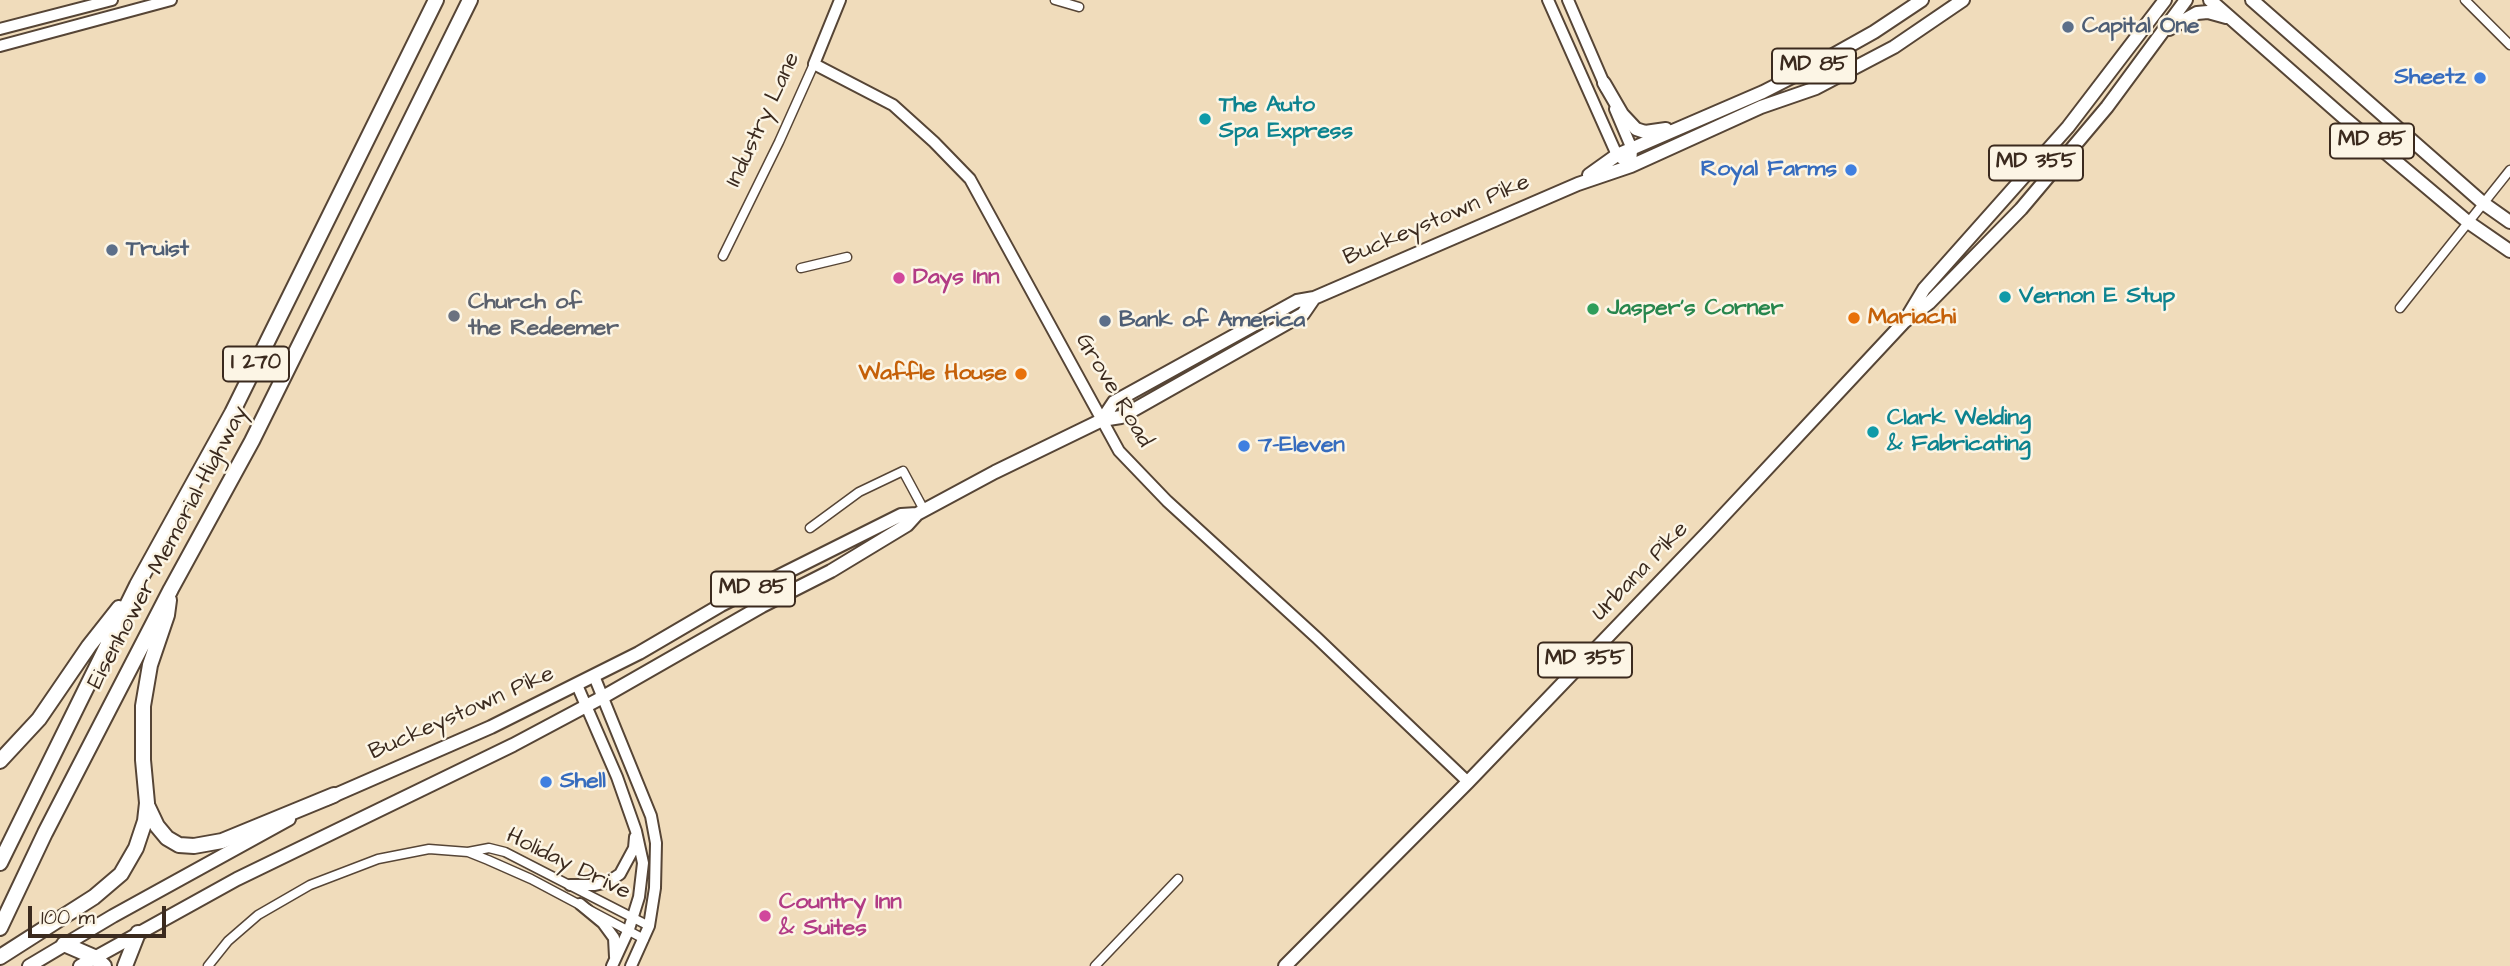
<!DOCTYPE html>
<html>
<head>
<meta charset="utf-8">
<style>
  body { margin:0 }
  #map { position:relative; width:2510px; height:966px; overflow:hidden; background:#f0dcbb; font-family:"Architects Daughter",sans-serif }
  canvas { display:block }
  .scale { position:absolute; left:28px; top:906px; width:138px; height:32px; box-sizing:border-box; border:4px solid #3b2a1e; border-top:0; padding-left:9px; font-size:21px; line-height:24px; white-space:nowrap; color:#3b2a1e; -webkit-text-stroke:5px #fcf5e5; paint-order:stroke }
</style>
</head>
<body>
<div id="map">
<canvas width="2510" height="966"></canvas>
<div class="scale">100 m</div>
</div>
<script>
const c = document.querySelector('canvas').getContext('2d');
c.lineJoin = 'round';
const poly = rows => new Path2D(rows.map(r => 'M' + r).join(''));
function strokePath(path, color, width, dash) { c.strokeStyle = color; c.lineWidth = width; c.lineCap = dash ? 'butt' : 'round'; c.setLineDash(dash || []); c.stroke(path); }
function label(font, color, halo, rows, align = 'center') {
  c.font = font + ' "Architects Daughter",sans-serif'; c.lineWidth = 5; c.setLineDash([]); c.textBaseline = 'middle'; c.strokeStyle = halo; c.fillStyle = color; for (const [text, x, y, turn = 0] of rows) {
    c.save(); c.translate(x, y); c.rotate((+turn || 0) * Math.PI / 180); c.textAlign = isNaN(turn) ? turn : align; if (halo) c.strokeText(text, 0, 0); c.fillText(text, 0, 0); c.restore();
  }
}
const street = poly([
  [1055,0,1079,7],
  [2465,0,2510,45],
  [723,256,779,142,814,64],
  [801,268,847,257],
  [2400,308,2510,170],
  [810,528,859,492,903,471,924,510],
  [468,852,489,848,505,852,649,926],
  [208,966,228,941,258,915,310,885,378,859,429,849,468,852,488,860,531,879,644,939],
  [1095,966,1178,879]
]);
const secondary = poly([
  [840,0,814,64,893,105,934,142,970,179,1119,451,1167,501,1317,638,1468,782],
  [1548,0,1617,155,1631,166],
  [1568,0,1606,88],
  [0,29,112,0],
  [0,46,171,0],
  [1615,109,1632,149,1631,166],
  [594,676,651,816,656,843,655,888,649,926,631,966],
  [577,685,617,777,636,831,643,863,639,897,629,929,612,966],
  [570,885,595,885,608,882,620,874,634,848,635,837],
  [580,904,603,923,614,938,615,957]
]);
const primary = poly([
  [2210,0,2342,116,2468,222,2510,251],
  [2252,0,2483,203,2510,222],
  [2169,29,2197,13,2208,12,2226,17],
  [1604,83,1622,114,1636,129,1645,132,1666,129],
  [1589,175,1617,155,1763,92,1808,69,1874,32,1922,0],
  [1909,314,1924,289,2068,127,2165,0],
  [1102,420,1114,402,1297,301,1314,298,1578,184,1631,166,1761,107,1816,88,1894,47,1963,0],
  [326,799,491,727,639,653,721,605,901,515,917,514],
  [29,966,113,916,289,819],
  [80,966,237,879,513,745,603,697,762,606,831,571,907,525,917,514,995,472,1102,420,1121,417,1303,314,1314,298],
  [1285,966,1468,782,1707,533,1904,322,1929,303,2021,209,2107,107,2186,0]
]);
const highway = poly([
  [0,761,39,719,89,646,119,608],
  [148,807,157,826,167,838,179,845,194,846,222,841,334,795],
  [0,863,137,585,232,413,436,0],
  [0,928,45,833,171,589,252,441,470,0],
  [64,944,94,957,104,966],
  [0,957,94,897,121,874,136,848,145,821,147,803,143,760,143,706,150,665,167,615,169,600],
  [125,966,138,933]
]);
strokePath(street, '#564536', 11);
strokePath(secondary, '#564536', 14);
strokePath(primary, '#564536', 16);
strokePath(highway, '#564536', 18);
strokePath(street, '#fff', 8);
strokePath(secondary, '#fff', 10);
strokePath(primary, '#fff', 12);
strokePath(highway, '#fff', 14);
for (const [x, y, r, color] of [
  [2068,27,7,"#5c6f8a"],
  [2480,78,7,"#3f7fe0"],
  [1205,119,7,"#0f9aa8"],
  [1851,170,7,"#3f7fe0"],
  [112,250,7,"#5c6f8a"],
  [899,278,7,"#d1479c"],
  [2005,297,7,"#0f9aa8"],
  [1593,309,7,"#2e9e5b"],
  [454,316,7,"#6b7280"],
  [1854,318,7,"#e8710a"],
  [1105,321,7,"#5c6f8a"],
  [1021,374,7,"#e8710a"],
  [1873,432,7,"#0f9aa8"],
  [1244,446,7,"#3f7fe0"],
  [546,782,7,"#3f7fe0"],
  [765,916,7,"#d1479c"]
]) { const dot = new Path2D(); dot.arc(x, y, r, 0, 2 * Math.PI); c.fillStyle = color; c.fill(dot); strokePath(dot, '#fcf5e5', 2.5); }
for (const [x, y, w] of [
  [1814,66,84],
  [2372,141,84],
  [2036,163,94],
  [256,364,66],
  [753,589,84],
  [1585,660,94]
]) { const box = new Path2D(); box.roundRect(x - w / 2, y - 17.5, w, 35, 5); c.fillStyle = '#fcf5e5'; c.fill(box); strokePath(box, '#3b2a1e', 2); }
label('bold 21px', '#3b2a1e', null, [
  ["MD 85",1814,66],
  ["MD 85",2372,141],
  ["MD 355",2036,163],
  ["I 270",256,364],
  ["MD 85",753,589],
  ["MD 355",1585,660]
]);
label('bold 23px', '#4e5e75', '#fcf5e5', [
  ["Capital One",2082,27],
  ["Truist",126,250],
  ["Bank of America",1119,321]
], 'left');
label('bold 23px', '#366cbe', '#fcf5e5', [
  ["Sheetz",2466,78],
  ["Royal Farms",1837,170],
  ["7-Eleven",1258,446,"left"],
  ["Shell",560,782,"left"]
], 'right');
label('bold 23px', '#0d838f', '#fcf5e5', [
  ["The Auto",1219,106],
  ["Spa Express",1219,132],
  ["Vernon E Stup",2019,297],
  ["Clark Welding",1887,419],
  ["& Fabricating",1887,445]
], 'left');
label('23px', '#3b2a1e', '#fcf5e5', [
  ["Industry Lane",764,120,-65],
  ["Buckeystown Pike",1437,221,-23],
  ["Grove Road",1113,391,59],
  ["Eisenhower Memorial Highway",169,548,-62],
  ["Urbana Pike",1641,572,-46],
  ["Buckeystown Pike",462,714,-24],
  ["Holiday Drive",568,865,26]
]);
label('bold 23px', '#b23c85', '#fcf5e5', [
  ["Days Inn",913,278],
  ["Country Inn",779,903],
  ["& Suites",779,929]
], 'left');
label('bold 23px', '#5b616d', '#fcf5e5', [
  ["Church of",468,303],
  ["the Redeemer",468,329]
], 'left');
label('bold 23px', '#27864d', '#fcf5e5', [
  ["Jasper's Corner",1607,309]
], 'left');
label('bold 23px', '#c56008', '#fcf5e5', [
  ["Mariachi",1868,318],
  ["Waffle House",1007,374,"right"]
], 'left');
</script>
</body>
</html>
